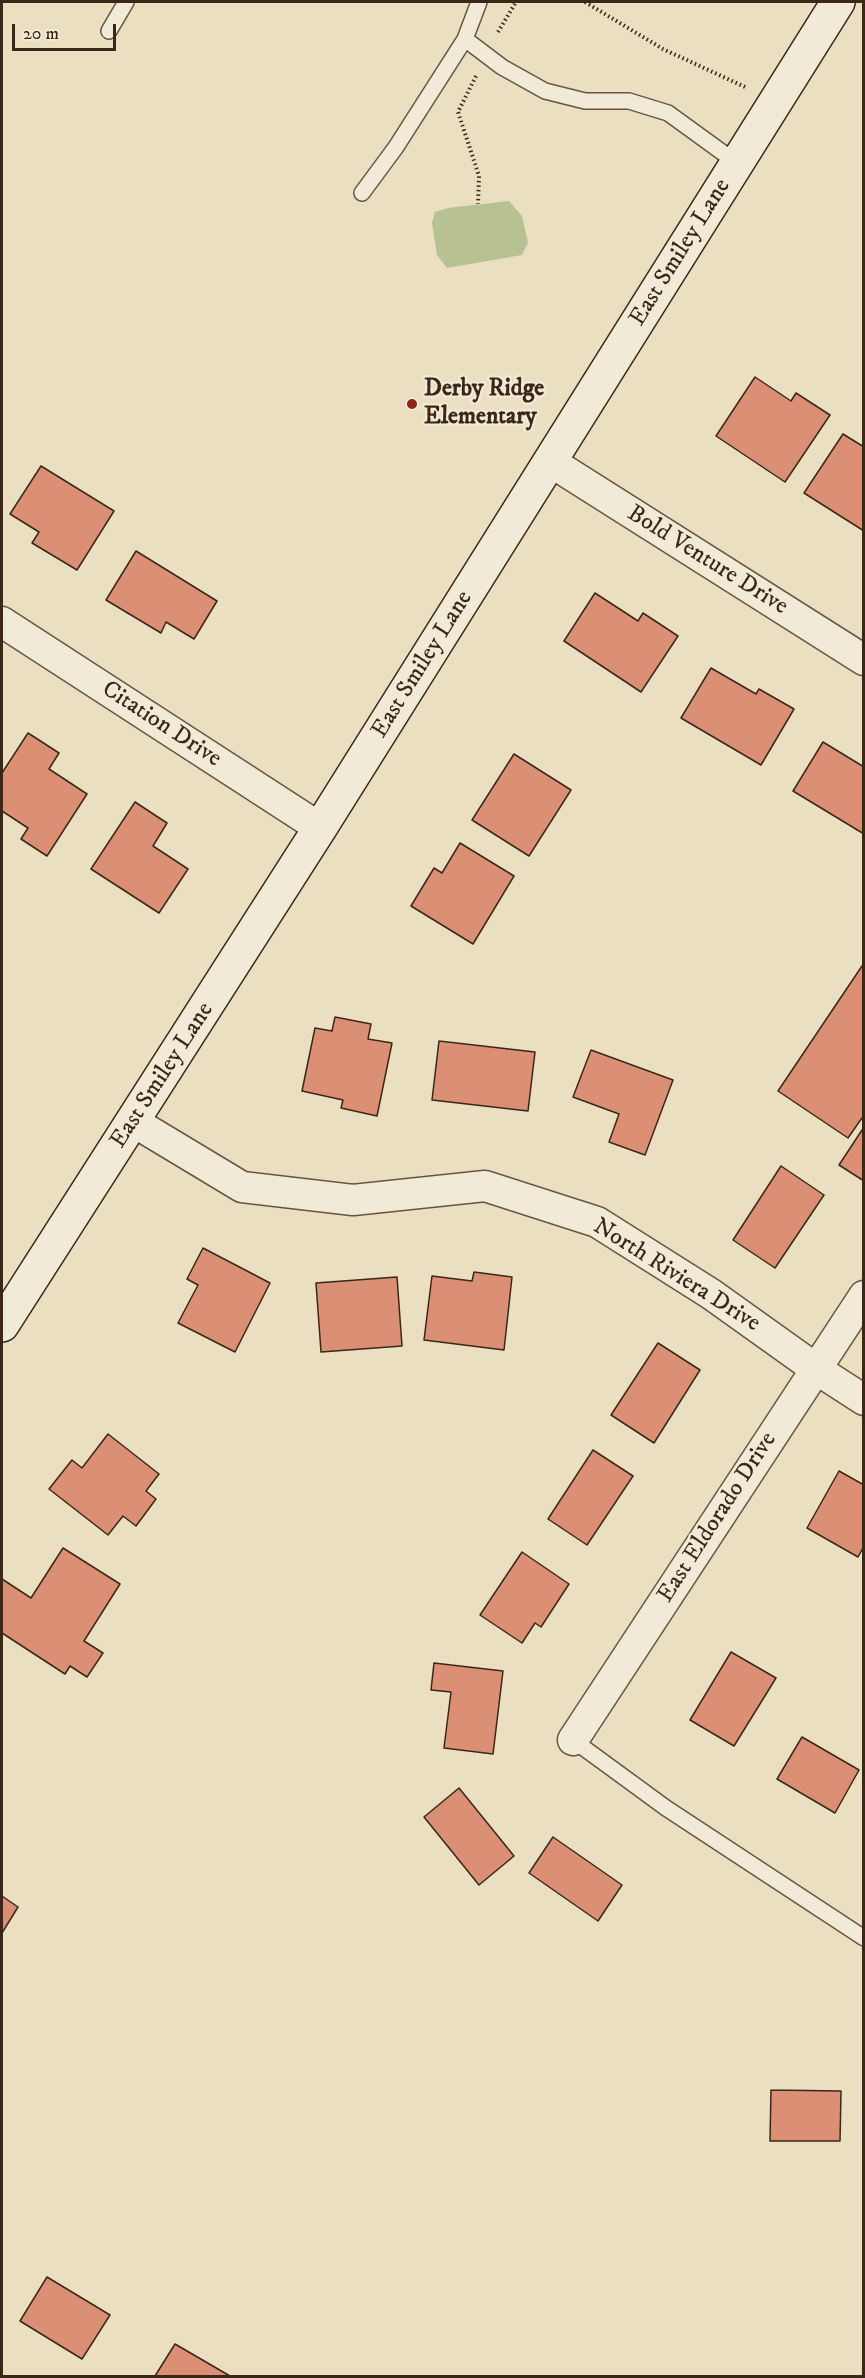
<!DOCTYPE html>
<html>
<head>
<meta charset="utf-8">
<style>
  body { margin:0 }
  #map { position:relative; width:865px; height:2378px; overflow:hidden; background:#eadfc0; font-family:"IM FELL DW Pica",serif }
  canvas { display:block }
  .frame { position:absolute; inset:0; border:3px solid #3b2717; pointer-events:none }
  .scale { position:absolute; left:12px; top:24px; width:104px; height:27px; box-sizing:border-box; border:3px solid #3b2717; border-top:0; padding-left:8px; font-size:18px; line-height:21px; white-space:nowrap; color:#3b2717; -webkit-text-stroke:4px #f1ead6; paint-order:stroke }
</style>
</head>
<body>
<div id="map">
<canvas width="865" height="2378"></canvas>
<div class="frame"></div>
<div class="scale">20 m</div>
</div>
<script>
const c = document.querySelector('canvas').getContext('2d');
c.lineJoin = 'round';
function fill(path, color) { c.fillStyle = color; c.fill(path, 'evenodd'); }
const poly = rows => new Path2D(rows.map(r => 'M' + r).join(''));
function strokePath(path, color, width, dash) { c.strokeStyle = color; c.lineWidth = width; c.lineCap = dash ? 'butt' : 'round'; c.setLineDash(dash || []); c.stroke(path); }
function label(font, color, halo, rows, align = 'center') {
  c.font = font + ' "IM FELL DW Pica",serif'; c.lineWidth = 4.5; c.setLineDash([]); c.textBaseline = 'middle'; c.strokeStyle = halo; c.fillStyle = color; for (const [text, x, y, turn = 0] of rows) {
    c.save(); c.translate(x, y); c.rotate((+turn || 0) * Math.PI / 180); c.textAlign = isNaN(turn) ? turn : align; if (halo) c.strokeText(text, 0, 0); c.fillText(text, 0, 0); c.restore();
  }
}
fill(poly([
  [509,201,522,216,528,243,522,255,447,268,437,255,432,223,435,212,448,208]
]), '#b7c192');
const building = poly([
  [755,377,791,401,796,393,830,415,785,482,716,436,755,377],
  [843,434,864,447,864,531,804,493,843,434],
  [41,466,114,511,77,570,32,543,39,532,10,514,41,466],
  [136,551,217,601,194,639,166,622,161,633,106,600,136,551],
  [595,593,638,621,643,613,678,636,641,692,564,641,595,593],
  [711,668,756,694,759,689,794,709,761,765,681,718,711,668],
  [28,733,59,753,49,769,87,794,47,856,21,839,28,828,2,811,2,773,28,733],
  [823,742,864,767,864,834,793,791,823,742],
  [514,754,571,790,529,856,472,820,514,754],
  [135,802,167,823,153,846,188,869,159,913,91,869,135,802],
  [460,843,514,876,473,944,411,906,434,868,442,873,460,843],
  [864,963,864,1115,848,1138,778,1091,864,963],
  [335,1017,371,1024,368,1039,392,1043,377,1116,341,1108,343,1100,302,1091,315,1028,332,1031,335,1017],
  [439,1041,535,1052,528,1111,432,1100,439,1041],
  [591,1050,673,1080,645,1155,609,1142,619,1114,573,1097,591,1050],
  [864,1127,864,1181,839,1165,864,1127],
  [781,1166,824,1195,775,1268,733,1240,781,1166],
  [203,1248,270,1283,235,1352,178,1323,198,1285,187,1279,203,1248],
  [474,1272,512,1277,504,1350,424,1340,432,1276,472,1281,474,1272],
  [397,1277,402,1346,321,1352,316,1283,397,1277],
  [658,1343,700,1370,654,1443,611,1415,658,1343],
  [108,1434,159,1474,146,1491,156,1499,136,1526,123,1516,108,1535,49,1489,72,1460,82,1468,108,1434],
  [593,1450,633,1476,587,1545,548,1519,593,1450],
  [839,1471,864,1485,864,1546,858,1557,807,1528,839,1471],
  [63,1548,120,1584,84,1641,103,1653,87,1677,70,1666,65,1674,2,1633,2,1579,31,1598,63,1548],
  [522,1552,569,1584,541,1627,535,1623,522,1643,480,1615,522,1552],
  [731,1652,776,1678,734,1746,690,1720,731,1652],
  [434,1663,503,1671,493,1754,444,1748,451,1692,431,1690,434,1663],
  [802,1737,859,1770,835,1813,777,1779,802,1737],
  [459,1788,514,1856,479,1885,424,1817,459,1788],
  [553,1837,622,1885,598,1921,529,1873,553,1837],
  [2,1896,18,1907,2,1933,2,1896],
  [771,2090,841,2091,840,2141,770,2141,771,2090],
  [47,2277,110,2315,82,2359,20,2321,47,2277],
  [175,2344,230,2376,155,2376,175,2344]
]);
fill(building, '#db9075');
strokePath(building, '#3b2717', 1.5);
const lane = poly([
  [479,2,465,39,502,67,545,91,585,101,629,101,668,113,737,163],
  [109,31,126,2],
  [362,193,396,147,465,39],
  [573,1740,666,1808,864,1938]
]);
const street = poly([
  [551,462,864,660],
  [2,622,320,828],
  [134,1122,242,1187,353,1200,485,1186,597,1222,711,1294,816,1369,864,1400],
  [573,1740,864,1296]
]);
const secondary = poly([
  [2,1325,320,828,838,2]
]);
strokePath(lane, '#675541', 18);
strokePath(street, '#675541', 33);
strokePath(secondary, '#3b2717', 36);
strokePath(poly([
  [585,2,663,49,745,87],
  [498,32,516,2],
  [476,76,458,112,479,176,478,204]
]), '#3b2717', 4, [1.5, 3]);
strokePath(lane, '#f1ead6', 15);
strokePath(street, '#f1ead6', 30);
strokePath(secondary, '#f1ead6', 33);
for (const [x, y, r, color] of [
  [412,404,6,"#8f2418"]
]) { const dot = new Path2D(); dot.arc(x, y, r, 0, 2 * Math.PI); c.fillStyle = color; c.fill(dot); strokePath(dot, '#f1ead6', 2); }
label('24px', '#3b2717', '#f1ead6', [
  ["East Smiley Lane",681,253,-58],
  ["Bold Venture Drive",707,561,32],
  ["East Smiley Lane",423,665,-58],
  ["Citation Drive",161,725,33],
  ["East Smiley Lane",163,1076,-57],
  ["North Riviera Drive",676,1276,32],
  ["East Eldorado Drive",718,1518,-57]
]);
label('bold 24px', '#3b2717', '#f1ead6', [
  ["Derby Ridge",424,390],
  ["Elementary",424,418]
], 'left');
</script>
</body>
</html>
